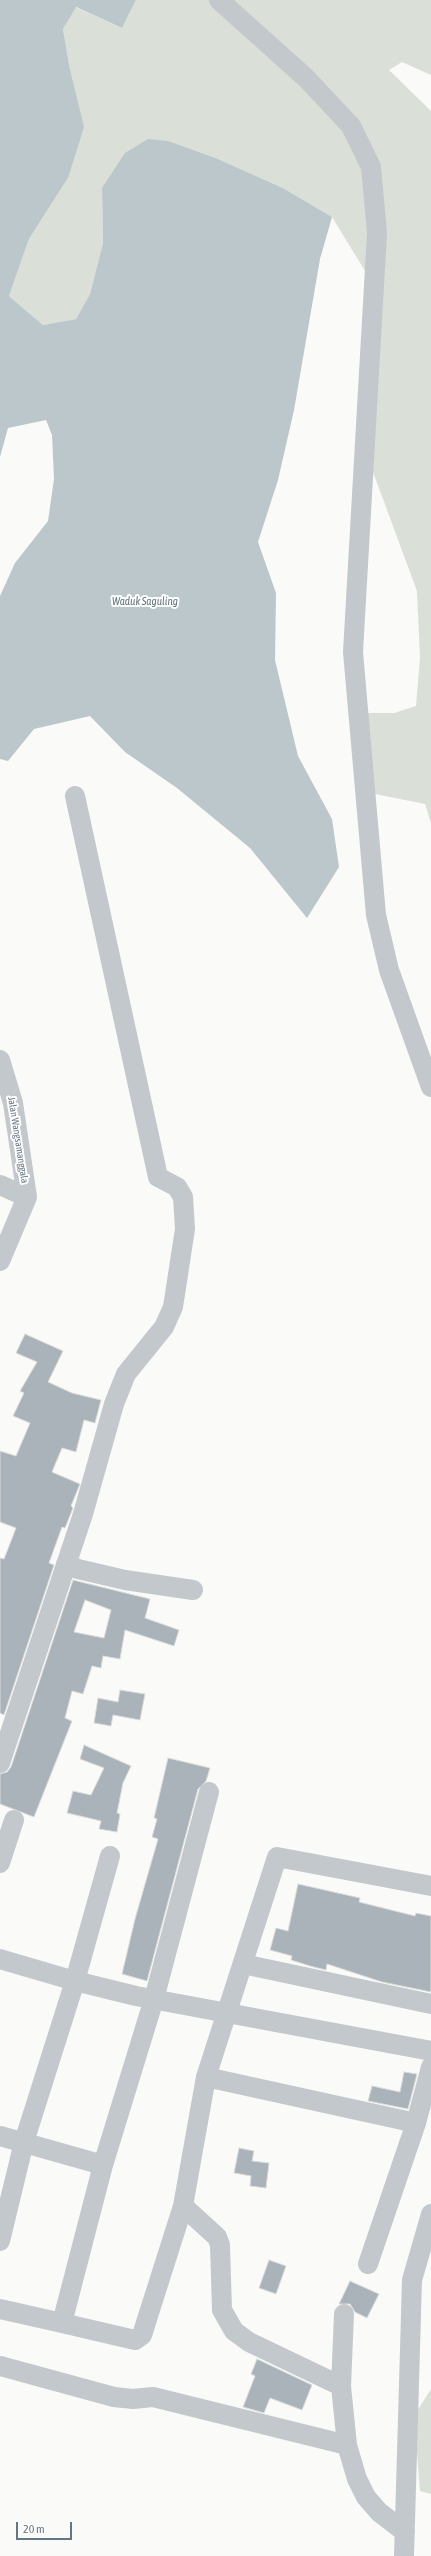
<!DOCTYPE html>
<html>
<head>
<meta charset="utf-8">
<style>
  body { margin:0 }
  #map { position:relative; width:431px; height:2556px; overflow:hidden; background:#fafaf8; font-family:"Asap Condensed",sans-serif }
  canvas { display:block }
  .scale { position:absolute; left:16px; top:2522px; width:56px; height:18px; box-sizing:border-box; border:2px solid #657683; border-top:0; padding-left:5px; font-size:12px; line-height:14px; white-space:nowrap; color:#657683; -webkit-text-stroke:3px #fff; paint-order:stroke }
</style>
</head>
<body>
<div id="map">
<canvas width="431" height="2556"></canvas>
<div class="scale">20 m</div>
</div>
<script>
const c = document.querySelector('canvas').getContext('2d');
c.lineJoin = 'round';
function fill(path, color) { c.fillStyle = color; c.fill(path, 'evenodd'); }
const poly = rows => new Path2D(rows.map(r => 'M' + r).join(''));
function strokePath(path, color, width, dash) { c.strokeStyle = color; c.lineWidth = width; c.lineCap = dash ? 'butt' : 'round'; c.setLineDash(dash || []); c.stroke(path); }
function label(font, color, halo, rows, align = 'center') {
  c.font = font + ' "Asap Condensed",sans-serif'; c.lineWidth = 4; c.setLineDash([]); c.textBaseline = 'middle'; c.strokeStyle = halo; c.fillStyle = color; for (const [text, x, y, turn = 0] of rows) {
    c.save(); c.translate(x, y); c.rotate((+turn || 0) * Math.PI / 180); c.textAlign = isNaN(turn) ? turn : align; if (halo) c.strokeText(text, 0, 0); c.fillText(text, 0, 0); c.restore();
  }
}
fill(poly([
  [136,0,431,0,431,75,402,62,389,70,431,111,431,823,425,804,370,793,364,713,394,713,416,706,420,658,417,591,370,464,373,284,332,217,283,188,218,159,102,188,103,243,90,294,76,319,43,325,9,296,29,239,68,178,70,70,63,29,75,7,122,28],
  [431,2389,431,2494,420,2491,414,2416]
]), '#dadfd7');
fill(poly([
  [0,0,136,0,122,28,76,7,63,29,70,70,84,127,68,178,29,239,9,296,43,325,76,319,90,294,103,243,102,188,125,153,148,139,168,141,218,159,283,188,332,217,320,259,294,410,278,480,258,542,276,593,275,660,298,756,332,819,339,867,307,918,250,848,177,788,125,752,90,716,34,729,8,761,0,759,0,596,15,563,48,521,54,479,52,435,46,420,8,428,0,457]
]), '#bbc7cb');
const building = poly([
  [25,1334,63,1351,48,1382,72,1393,101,1400,95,1423,84,1420,76,1452,62,1448,52,1472,80,1484,71,1506,73,1508,65,1528,62,1527,49,1563,54,1565,4,1715,0,1713,0,1558,4,1559,16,1528,0,1522,0,1451,16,1456,30,1423,13,1416,24,1393,20,1391,37,1362,16,1353,25,1334],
  [73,1580,150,1599,145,1618,179,1630,174,1646,125,1630,120,1659,103,1656,101,1668,92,1666,83,1694,72,1691,65,1718,72,1721,34,1817,0,1804,0,1774,7,1772,11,1767,73,1580],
  [85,1600,111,1610,104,1638,74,1632,85,1600],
  [120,1690,145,1694,140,1720,113,1715,111,1726,94,1723,98,1698,118,1702,120,1690],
  [84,1745,131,1766,123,1783,117,1813,120,1814,117,1832,99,1829,101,1821,67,1813,73,1791,91,1795,104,1768,80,1759,84,1745],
  [168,1758,210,1768,206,1781,198,1789,147,1981,122,1974,135,1919,158,1839,152,1837,157,1819,154,1818,168,1758],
  [298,1884,360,1898,359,1902,415,1916,416,1913,431,1916,431,1992,382,1982,327,1964,326,1970,310,1966,291,1960,292,1956,270,1950,276,1928,288,1931,298,1884],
  [404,2072,417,2074,408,2109,368,2101,372,2086,400,2092,404,2072],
  [239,2148,254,2151,252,2161,269,2163,266,2188,250,2186,251,2176,234,2173,239,2148],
  [269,2260,286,2266,276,2294,259,2288,269,2260],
  [350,2281,379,2294,367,2318,355,2312,350,2304,339,2304,350,2281],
  [257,2359,312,2385,302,2410,270,2398,264,2413,243,2407,255,2376,251,2374,257,2359]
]);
fill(building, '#aab3b9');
strokePath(building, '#dcdcda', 1);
strokePath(poly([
  [219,0,306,78,351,126,371,167,377,233,353,652,376,915,389,970,431,1087],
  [0,1060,13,1103,27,1197],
  [0,1185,27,1197],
  [0,1261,27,1197],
  [66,1564,78,1569,125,1580,193,1590],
  [0,1763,83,1514,114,1404,126,1374,164,1327,173,1307,185,1229,183,1197,177,1187,158,1177,75,796],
  [0,1863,14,1820],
  [0,1959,75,1981,136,1996,431,2051],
  [243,1964,431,2004],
  [206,2077,416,2123,431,2067],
  [0,2136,103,2165,154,1999,209,1792],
  [103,2165,62,2323,135,2340,142,2335,183,2206,206,2077,277,1857,431,1886],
  [183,2206,217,2237,220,2245,222,2310,234,2331,249,2342,341,2386],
  [0,2241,24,2142,75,1981,110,1856],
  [368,2264,416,2123],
  [0,2309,62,2323],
  [344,2314,341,2386,347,2445,357,2479,366,2497,379,2512,405,2532],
  [0,2366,114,2397,133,2399,153,2397,347,2445],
  [404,2556,412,2280,431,2214]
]), '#c3c8cc', 20);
label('10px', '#657683', '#fff', [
  ["Jalan Wangsamanggala",18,1140,81]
]);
label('italic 11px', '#60757c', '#fff', [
  ["Waduk Saguling",145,602]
]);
</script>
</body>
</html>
